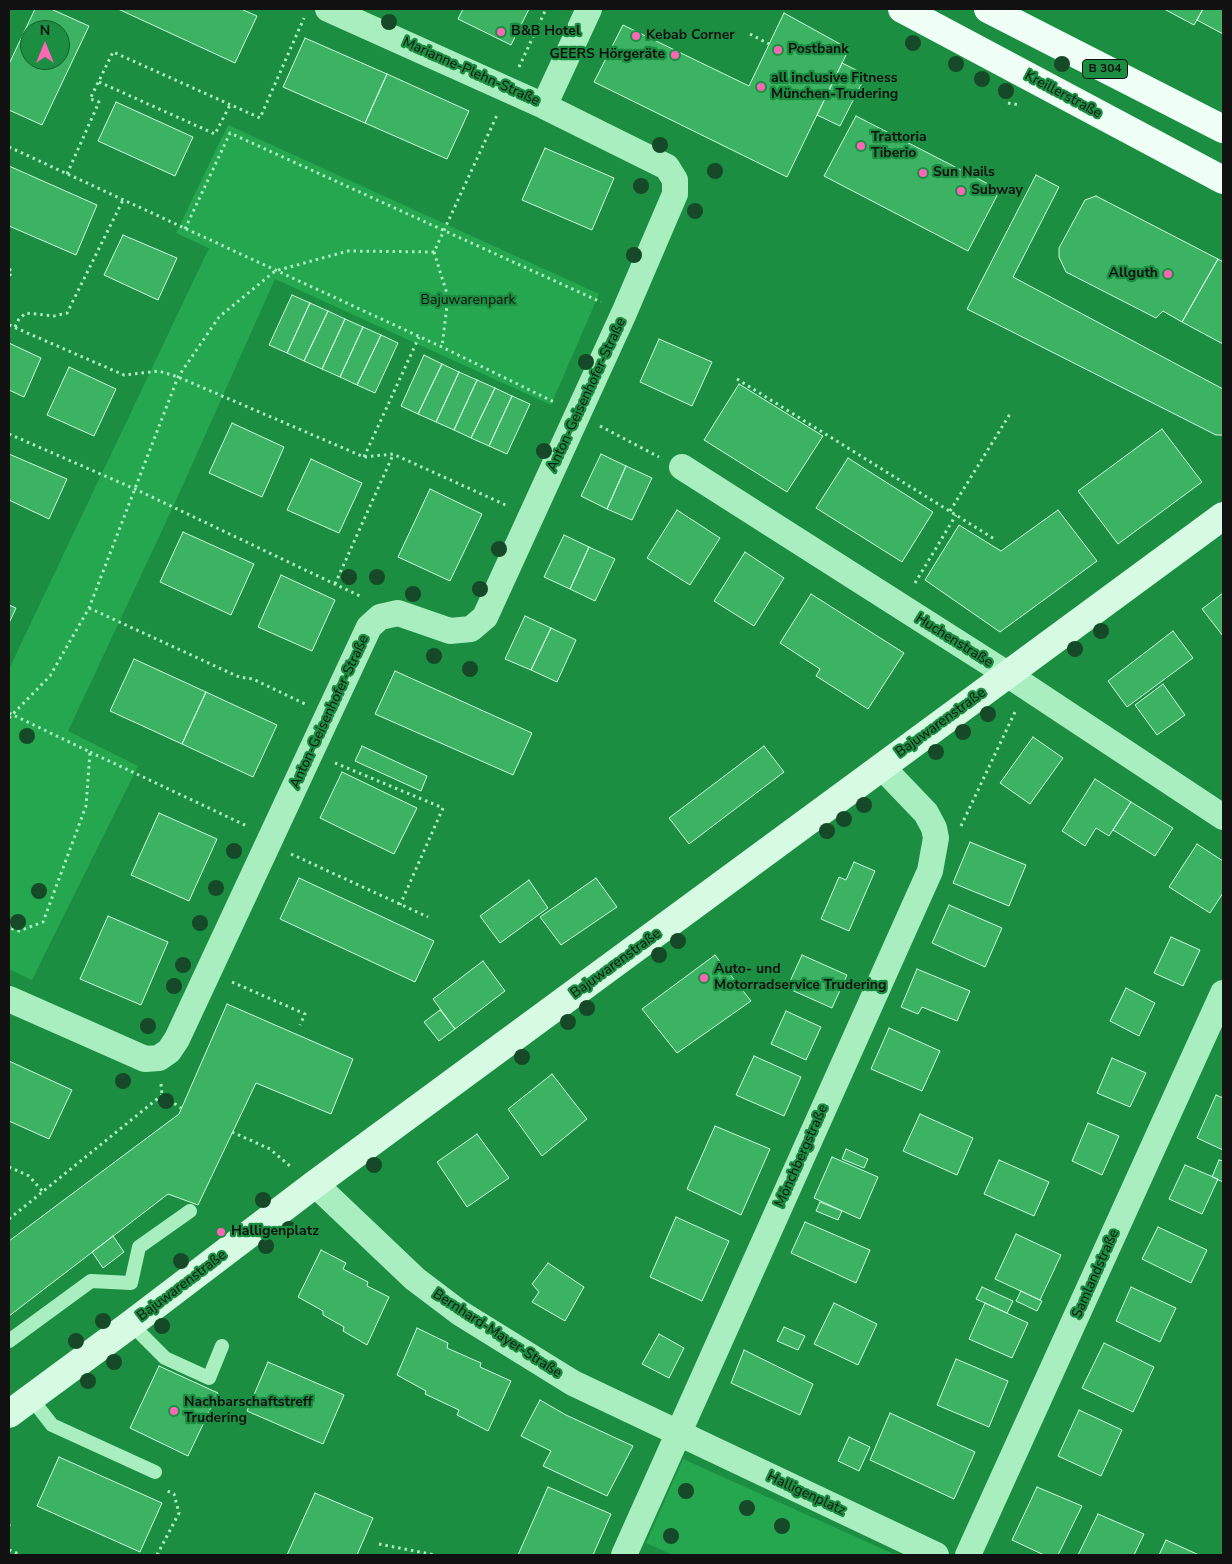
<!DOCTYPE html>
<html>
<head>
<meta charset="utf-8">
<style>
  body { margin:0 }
  #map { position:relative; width:1232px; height:1564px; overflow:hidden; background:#1b8e42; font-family:"Nunito Sans",sans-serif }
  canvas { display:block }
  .frame { position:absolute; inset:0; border:10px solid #111; pointer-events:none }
  .north { position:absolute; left:20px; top:20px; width:50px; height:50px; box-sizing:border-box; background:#1b8e42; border:1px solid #175c2e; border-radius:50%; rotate:0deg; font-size:14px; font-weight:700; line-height:20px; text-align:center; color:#111 }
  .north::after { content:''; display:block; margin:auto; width:18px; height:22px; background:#ff66b5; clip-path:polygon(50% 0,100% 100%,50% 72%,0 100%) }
</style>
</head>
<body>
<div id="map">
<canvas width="1232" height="1564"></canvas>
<div class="frame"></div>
<div class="north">N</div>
</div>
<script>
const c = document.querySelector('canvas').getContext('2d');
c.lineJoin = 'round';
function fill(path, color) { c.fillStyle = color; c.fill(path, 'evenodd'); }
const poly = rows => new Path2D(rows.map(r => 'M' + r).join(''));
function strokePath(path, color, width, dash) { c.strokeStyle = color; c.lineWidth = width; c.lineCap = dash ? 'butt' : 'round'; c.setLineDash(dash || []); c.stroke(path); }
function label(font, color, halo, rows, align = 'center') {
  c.font = font + ' "Nunito Sans",sans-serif'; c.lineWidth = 4.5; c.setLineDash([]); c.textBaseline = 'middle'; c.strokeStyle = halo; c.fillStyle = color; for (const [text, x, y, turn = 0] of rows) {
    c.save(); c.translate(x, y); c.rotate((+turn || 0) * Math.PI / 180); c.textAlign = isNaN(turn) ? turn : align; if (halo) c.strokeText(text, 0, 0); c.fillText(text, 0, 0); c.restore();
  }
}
fill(poly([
  [228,125,599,294,551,405,275,279,173,507,68,731,138,766,32,980,9,969,9,669,209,248,176,233],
  [683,1459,896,1555,673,1555,646,1543]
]), '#24a74e');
const building = poly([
  [35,9,51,9,89,26,42,125,9,110,9,64,35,9],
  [30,30,60,30,60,60,30,60,30,30],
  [118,9,241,9,257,16,235,63,118,9],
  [463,9,529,9,511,45,458,19,463,9],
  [1164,9,1203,9,1194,25,1164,9],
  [1203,9,1223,9,1223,34,1197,20,1203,9],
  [784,13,849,49,787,177,594,82,623,25,749,86,784,13],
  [305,38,387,74,365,123,283,87,305,38],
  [842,63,866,75,840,126,817,115,842,63],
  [387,74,469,111,447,159,365,123,387,74],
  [116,102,193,137,175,176,98,141,116,102],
  [856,116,1000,190,968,251,824,176,856,116],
  [545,148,614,178,592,230,522,200,545,148],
  [9,166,97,205,76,255,9,226,9,166],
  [1036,175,1059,187,1013,277,1223,389,1223,435,1216,435,967,309,1036,175],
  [1096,196,1218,259,1182,322,1163,311,1156,318,1066,272,1059,257,1059,248,1085,200,1096,196],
  [123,235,177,258,158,300,104,275,123,235],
  [1218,259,1223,262,1223,344,1182,322,1218,259],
  [292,295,310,303,287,353,269,345,292,295],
  [310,303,328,311,304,361,287,353,310,303],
  [328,311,345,319,322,369,304,361,328,311],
  [345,319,363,327,340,377,322,369,345,319],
  [363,327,381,335,357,385,340,377,363,327],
  [381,335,398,343,375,393,357,385,381,335],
  [659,339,712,362,692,406,640,382,659,339],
  [9,343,41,358,24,397,9,390,9,343],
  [424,355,442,364,418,414,401,406,424,355],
  [442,364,459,372,436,422,418,414,442,364],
  [69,367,116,389,94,436,47,415,69,367],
  [459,372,477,380,454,430,436,422,459,372],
  [477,380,495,388,471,438,454,430,477,380],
  [739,384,823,436,787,492,704,440,739,384],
  [495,388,512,396,489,446,471,438,495,388],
  [512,396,530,404,507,454,489,446,512,396],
  [232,423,284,447,262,497,209,473,232,423],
  [1162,429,1202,482,1118,544,1078,491,1162,429],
  [9,454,67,479,49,519,9,500,9,454],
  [601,454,626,466,607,509,581,496,601,454],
  [848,458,933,512,902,562,816,508,848,458],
  [311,459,362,483,339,533,287,510,311,459],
  [626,466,652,478,632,520,607,509,626,466],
  [430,489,482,514,450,581,398,557,430,489],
  [677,510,720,538,690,585,647,558,677,510],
  [1058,510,1097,561,1000,632,925,580,959,525,1001,551,1058,510],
  [183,532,254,564,231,615,160,582,183,532],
  [564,535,589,547,570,589,544,577,564,535],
  [589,547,615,559,595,601,570,589,589,547],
  [745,552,784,578,754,626,714,601,745,552],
  [281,575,335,600,312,651,258,627,281,575],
  [1223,593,1223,636,1202,609,1223,593],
  [811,594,904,653,868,709,816,676,820,669,780,643,811,594],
  [9,605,16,608,9,623,9,605],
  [525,616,551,628,531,670,505,659,525,616],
  [551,628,576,640,557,682,531,670,551,628],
  [1173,631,1193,658,1127,707,1108,681,1173,631],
  [134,659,206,692,182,744,110,711,134,659],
  [395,671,532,733,513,775,375,714,395,671],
  [1163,684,1185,715,1157,735,1135,705,1163,684],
  [206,692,277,725,253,777,182,744,206,692],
  [1033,737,1063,758,1030,804,1000,783,1033,737],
  [362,746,427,776,421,791,355,761,362,746],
  [764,746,784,772,689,844,669,818,764,746],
  [342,772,417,808,394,854,320,818,342,772],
  [1095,779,1131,802,1109,836,1096,828,1085,846,1062,831,1095,779],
  [1131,802,1173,828,1155,856,1113,830,1131,802],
  [159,813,217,839,189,901,131,875,159,813],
  [970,842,1026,865,1009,906,953,883,970,842],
  [1197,844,1223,861,1223,893,1210,913,1169,887,1197,844],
  [854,862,875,871,849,931,821,919,839,877,846,880,854,862],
  [299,878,434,941,415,982,280,919,299,878],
  [596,878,617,907,561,945,540,917,596,878],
  [529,880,548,908,500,943,480,916,529,880],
  [949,905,1002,928,985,967,932,943,949,905],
  [108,916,168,942,141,1005,80,979,108,916],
  [1171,937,1200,950,1183,986,1154,973,1171,937],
  [715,955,751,1001,677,1053,642,1009,715,955],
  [802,955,847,975,832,1008,787,988,802,955],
  [483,961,505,991,455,1029,433,999,483,961],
  [917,969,970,991,957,1021,922,1007,918,1014,901,1007,917,969],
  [1126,988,1155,1003,1139,1036,1110,1021,1126,988],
  [227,1004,353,1059,331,1114,256,1083,198,1205,168,1194,9,1316,9,1241,179,1114,227,1004],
  [440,1010,455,1029,439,1041,424,1022,440,1010],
  [786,1011,821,1027,806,1060,771,1044,786,1011],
  [889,1028,940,1051,922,1091,871,1069,889,1028],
  [754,1056,801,1077,784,1116,736,1095,754,1056],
  [1112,1058,1146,1073,1130,1107,1097,1093,1112,1058],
  [9,1061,72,1090,49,1139,9,1121,9,1061],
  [552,1074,587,1119,542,1156,508,1109,552,1074],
  [1216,1095,1223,1098,1223,1150,1197,1138,1216,1095],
  [920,1114,973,1138,957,1175,903,1151,920,1114],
  [1088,1123,1119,1136,1102,1175,1072,1161,1088,1123],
  [715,1126,770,1149,741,1215,687,1189,715,1126],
  [477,1134,509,1178,467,1207,437,1162,477,1134],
  [846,1149,868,1159,864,1168,842,1159,846,1149],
  [832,1157,878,1177,860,1219,814,1198,832,1157],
  [999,1160,1049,1182,1034,1216,984,1194,999,1160],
  [1219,1160,1223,1161,1223,1182,1212,1177,1219,1160],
  [1185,1165,1218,1179,1202,1214,1169,1199,1185,1165],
  [820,1202,842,1211,838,1220,816,1211,820,1202],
  [676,1217,729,1241,702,1301,650,1277,676,1217],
  [805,1222,870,1250,856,1283,791,1253,805,1222],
  [1158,1227,1207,1250,1191,1283,1142,1259,1158,1227],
  [1016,1234,1061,1255,1040,1300,995,1279,1016,1234],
  [113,1236,124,1252,103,1268,92,1252,113,1236],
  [321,1250,346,1263,343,1269,368,1282,367,1286,389,1297,367,1345,343,1331,344,1327,323,1315,323,1311,298,1297,321,1250],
  [548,1263,584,1287,565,1321,532,1302,539,1292,532,1284,548,1263],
  [982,1287,1013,1301,1007,1313,976,1299,982,1287],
  [1131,1287,1176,1308,1160,1342,1116,1321,1131,1287],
  [1021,1291,1042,1301,1037,1311,1016,1301,1021,1291],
  [834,1303,877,1324,858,1365,814,1344,834,1303],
  [985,1303,1028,1323,1012,1358,969,1339,985,1303],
  [784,1327,805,1336,798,1350,777,1341,784,1327],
  [417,1328,448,1343,447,1348,481,1363,480,1367,511,1381,488,1431,457,1415,459,1410,425,1394,426,1391,397,1375,417,1328],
  [659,1334,684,1348,669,1378,642,1364,659,1334],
  [1104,1343,1154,1367,1133,1412,1082,1388,1104,1343],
  [744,1350,813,1384,800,1415,731,1383,744,1350],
  [956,1359,1008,1381,989,1427,937,1405,956,1359],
  [268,1362,344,1395,323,1444,247,1411,268,1362],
  [159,1366,218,1393,188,1456,130,1428,159,1366],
  [540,1400,566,1415,633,1446,607,1496,543,1466,551,1451,521,1436,540,1400],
  [1079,1410,1122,1430,1101,1476,1058,1456,1079,1410],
  [890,1413,975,1452,954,1499,870,1460,890,1413],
  [849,1437,870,1447,859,1471,838,1461,849,1437],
  [59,1457,162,1503,140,1552,37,1506,59,1457],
  [548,1487,611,1514,593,1555,518,1555,548,1487],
  [1037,1487,1082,1506,1058,1555,1044,1555,1012,1540,1037,1487],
  [315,1493,373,1518,357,1555,287,1555,315,1493],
  [1098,1514,1144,1534,1134,1555,1078,1555,1098,1514],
  [1166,1540,1199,1555,1159,1555,1166,1540]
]);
fill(building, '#3bb363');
strokePath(building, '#cffadc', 1);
strokePath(poly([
  [750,34,769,44],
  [519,67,546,9],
  [99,82,215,134,230,105],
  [1008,103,1020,105],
  [9,147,442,347,554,402],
  [67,174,99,102,90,99,113,52,260,118,304,18],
  [185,229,230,133,601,302],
  [434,252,448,297,442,347],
  [9,269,12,271,9,277],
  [9,325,124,375,159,371,178,377,364,457,393,454,508,506],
  [15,327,19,319,26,313,54,316,67,313,123,200],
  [737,379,996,540],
  [600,426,659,457],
  [9,434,135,489,362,597],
  [364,457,419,337],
  [950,511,1010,414],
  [915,583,956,515],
  [335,584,393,455],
  [89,608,239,677,253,679,305,704],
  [9,713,90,752,86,806,43,922,19,931,9,928],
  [9,718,50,676,89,608,178,377,219,317,275,271,348,251,434,252,498,113],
  [90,752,247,826],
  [335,763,443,808,400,905],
  [961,826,1015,712],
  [291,854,428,917],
  [232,982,305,1014,300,1025],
  [161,1084,162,1095,181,1108],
  [232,1132,270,1149,291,1167],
  [9,1167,29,1176,43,1192],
  [9,1219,162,1095],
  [9,1524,9,1530],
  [379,1544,435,1555],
  [9,1550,21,1555],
  [157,1555,179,1513,174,1494,165,1490]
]), '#a9eebf', 3, [2.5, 4]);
strokePath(poly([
  [131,1324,165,1358,209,1378,222,1346],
  [9,1341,91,1281,131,1283,139,1247,190,1211],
  [31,1398,52,1425,155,1472]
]), '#a9eebf', 14);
strokePath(poly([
  [544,106,589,9],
  [682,467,1007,674,1223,817],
  [9,999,145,1059,159,1058,169,1051,177,1039,369,627,380,617,398,613,450,631,471,629,485,617,624,313,675,194,675,180,667,167,544,106,328,9],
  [315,1184,415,1279,460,1313,573,1383,936,1555],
  [624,1555,930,871,936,838,934,828,926,813,882,767],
  [968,1555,1223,993]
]), '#a9eebf', 26);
strokePath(poly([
  [9,1414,131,1324,315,1184,1223,516]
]), '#d6fae2', 28);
strokePath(poly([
  [902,9,1223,180],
  [988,9,1223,129]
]), '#effff5', 28);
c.fillStyle = '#164927';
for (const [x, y] of [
  [389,22],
  [913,43],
  [956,64],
  [1062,64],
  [982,79],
  [1006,91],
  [660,145],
  [715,171],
  [641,186],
  [695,211],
  [634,255],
  [586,362],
  [544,451],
  [499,549],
  [349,577],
  [377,577],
  [480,589],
  [413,594],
  [1101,631],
  [1075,649],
  [434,656],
  [470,669],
  [988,714],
  [963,732],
  [27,736],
  [936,752],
  [864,805],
  [844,819],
  [827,831],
  [234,851],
  [216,888],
  [39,891],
  [18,922],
  [200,923],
  [678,941],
  [659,955],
  [183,965],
  [174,986],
  [587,1008],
  [568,1022],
  [148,1026],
  [522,1057],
  [123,1081],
  [166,1101],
  [374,1165],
  [263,1200],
  [289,1229],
  [266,1246],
  [181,1261],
  [103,1321],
  [162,1326],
  [76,1341],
  [114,1362],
  [88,1381],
  [686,1491],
  [747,1508],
  [782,1526],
  [671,1536]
]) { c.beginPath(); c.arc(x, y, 8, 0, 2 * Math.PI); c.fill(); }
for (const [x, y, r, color] of [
  [501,32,5,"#ff66b5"],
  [636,36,5,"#ff66b5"],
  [778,50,5,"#ff66b5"],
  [675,55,5,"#ff66b5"],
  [761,87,5,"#ff66b5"],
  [861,146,5,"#ff66b5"],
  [923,173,5,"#ff66b5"],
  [961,191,5,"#ff66b5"],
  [1168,274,5,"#ff66b5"],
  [704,978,5,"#ff66b5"],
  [221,1232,5,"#ff66b5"],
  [174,1411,5,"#ff66b5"]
]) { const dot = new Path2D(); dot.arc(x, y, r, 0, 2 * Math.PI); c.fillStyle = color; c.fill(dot); strokePath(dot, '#1b8e42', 2); }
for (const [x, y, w] of [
  [1105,69,45]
]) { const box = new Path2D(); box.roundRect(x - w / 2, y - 9.5, w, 19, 4); c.fillStyle = '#1b8e42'; c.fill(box); strokePath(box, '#111', 1); }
label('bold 12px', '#111', null, [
  ["B 304",1105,69]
]);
label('bold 14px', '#111', '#1b8e42', [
  ["B&B Hotel",511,32],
  ["Kebab Corner",646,36],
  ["Postbank",788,50],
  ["GEERS Hörgeräte",665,55,"right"],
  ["all inclusive Fitness",771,79],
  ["München-Trudering",771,95],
  ["Trattoria",871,138],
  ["Tiberio",871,154],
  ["Sun Nails",933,173],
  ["Subway",971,191],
  ["Allguth",1158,274,"right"],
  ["Auto- und",714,970],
  ["Motorradservice Trudering",714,986],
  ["Halligenplatz",231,1232],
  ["Nachbarschaftstreff",184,1403],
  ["Trudering",184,1419]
], 'left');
label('14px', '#111', '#1b8e42', [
  ["Marianne-Plehn-Straße",471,72,24],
  ["Kreillerstraße",1063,95,28],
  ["Anton-Geisenhofer-Straße",587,395,-65],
  ["Huchenstraße",954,641,32],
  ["Anton-Geisenhofer-Straße",330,712,-65],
  ["Bajuwarenstraße",941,723,-36],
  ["Bajuwarenstraße",616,964,-36],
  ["Mönchbergstraße",802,1156,-66],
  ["Samlandstraße",1096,1274,-66],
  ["Bajuwarenstraße",182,1286,-37],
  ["Bernhard-Mayer-Straße",497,1334,33],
  ["Halligenplatz",806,1494,25]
]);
label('14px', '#111', '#1b8e42', [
  ["Bajuwarenpark",468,301]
]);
</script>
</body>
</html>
